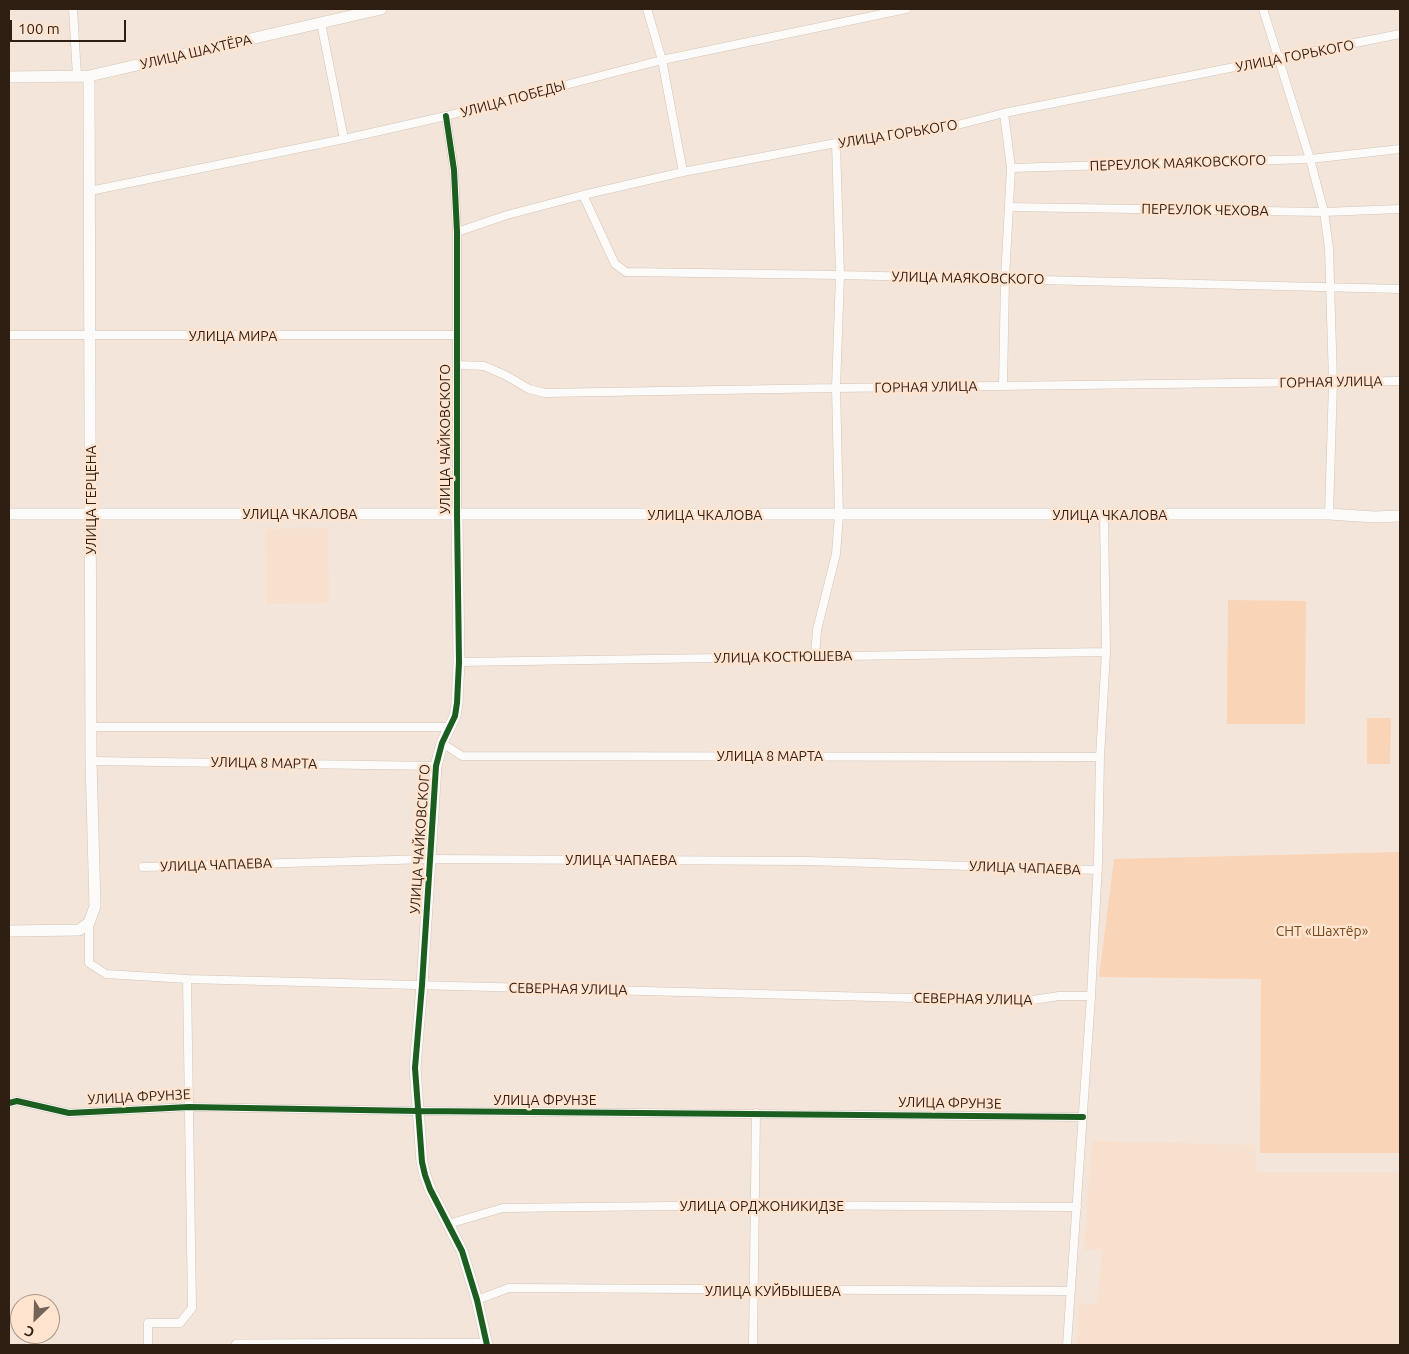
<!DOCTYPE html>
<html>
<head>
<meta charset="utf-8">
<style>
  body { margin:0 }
  #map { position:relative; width:1409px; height:1354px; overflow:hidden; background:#f4e5da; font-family:Ubuntu,sans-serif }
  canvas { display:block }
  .frame { position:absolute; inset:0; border:10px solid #2f1f12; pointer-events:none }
  .north { position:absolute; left:10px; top:1294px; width:50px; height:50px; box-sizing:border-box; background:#ffe4cf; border:1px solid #ac9583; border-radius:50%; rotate:204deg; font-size:14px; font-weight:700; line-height:20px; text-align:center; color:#2f1f12 }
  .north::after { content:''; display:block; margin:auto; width:18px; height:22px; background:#746458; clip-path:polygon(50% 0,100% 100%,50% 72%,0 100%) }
  .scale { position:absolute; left:10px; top:20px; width:116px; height:22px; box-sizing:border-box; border:2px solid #2f1f12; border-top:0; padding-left:6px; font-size:15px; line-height:18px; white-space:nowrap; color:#2f1f12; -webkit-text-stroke:4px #ffe4cf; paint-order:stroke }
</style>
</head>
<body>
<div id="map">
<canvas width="1409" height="1354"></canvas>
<div class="frame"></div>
<div class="north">С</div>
<div class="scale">100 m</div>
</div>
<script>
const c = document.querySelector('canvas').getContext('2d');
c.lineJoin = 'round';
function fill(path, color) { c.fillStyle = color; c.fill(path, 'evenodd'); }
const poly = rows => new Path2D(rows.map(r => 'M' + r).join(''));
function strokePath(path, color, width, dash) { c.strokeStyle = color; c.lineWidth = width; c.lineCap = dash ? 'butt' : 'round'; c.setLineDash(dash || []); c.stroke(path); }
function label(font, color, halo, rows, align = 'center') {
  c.font = font + ' Ubuntu,sans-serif'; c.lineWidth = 5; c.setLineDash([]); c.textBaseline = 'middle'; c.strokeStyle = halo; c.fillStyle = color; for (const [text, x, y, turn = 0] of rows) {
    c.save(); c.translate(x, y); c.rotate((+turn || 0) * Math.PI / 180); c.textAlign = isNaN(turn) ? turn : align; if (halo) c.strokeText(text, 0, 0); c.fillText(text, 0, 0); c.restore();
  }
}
fill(poly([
  [328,528,329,603,266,604,265,529],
  [1092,1141,1255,1145,1257,1172,1400,1172,1400,1345,1077,1345,1079,1305,1097,1303,1102,1249,1084,1250]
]), '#f7e0cd');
fill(poly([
  [1228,600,1306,601,1305,724,1227,724],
  [1367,718,1391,718,1390,764,1367,764],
  [1400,852,1400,1153,1260,1153,1261,979,1099,977,1114,859]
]), '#fad4b7');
const street = poly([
  [73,9,77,76],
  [647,9,662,60,683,172],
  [1263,9,1310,159,1324,212,1329,248,1333,382,1329,514],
  [321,23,344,139],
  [1004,113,1011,168,1310,159,1400,149],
  [446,116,454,170,457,232,457,515],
  [90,191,344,139,446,116,662,60,906,9],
  [583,195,615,264,626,272,840,275,1400,289],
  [1009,207,1324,212,1400,209],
  [457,232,507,215,583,195,683,172,836,143,938,130,1004,113,1400,34],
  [9,335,456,335],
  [458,365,484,366,505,375,529,389,545,393,836,388,1400,381],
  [1003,386,1005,279,1011,168],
  [815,656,817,630,836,554,839,515,836,388,840,275,836,143],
  [459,662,1106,652],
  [91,727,450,727],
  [442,743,462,756,1100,757],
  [91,761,436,766],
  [143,867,430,859,807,861,1098,870],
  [89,923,89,963,106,974,187,979,1026,1001,1059,996,1091,996],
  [9,1103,17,1101,69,1113,189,1107,418,1111,1083,1117],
  [448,1224,503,1208,755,1205,1077,1207],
  [477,1300,509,1288,1071,1291],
  [148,1345,148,1323,180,1323,192,1308,187,979],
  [753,1345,756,1113],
  [1067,1345,1091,996,1098,862,1100,757,1106,652,1104,515]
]);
const secondary = poly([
  [9,77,89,76,381,9],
  [9,514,1329,514,1374,517,1400,516],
  [457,515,459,662,457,703,455,716,442,743,436,766,422,985,415,1068,422,1162,425,1175,430,1189,462,1251,477,1300,487,1345],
  [9,931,79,930,89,923,95,906,91,761,89,76],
  [237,1345,486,1344]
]);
strokePath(street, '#d2c3b6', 9);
strokePath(secondary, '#d2c3b6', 12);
strokePath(street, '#fdfbf9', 8);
strokePath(secondary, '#fdfbf9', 11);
strokePath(poly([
  [446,116,454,170,457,232,457,515,459,662,457,703,455,716,442,743,436,766,422,985,415,1068,422,1162,425,1175,430,1189,462,1251,477,1300,487,1345],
  [9,1103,17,1101,69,1113,189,1107,418,1111,1083,1117]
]), '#1b5e20', 6);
label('14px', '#2f1f12', '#ffe4cf', [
  ["УЛИЦА ШАХТЁРА",196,52,-13],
  ["УЛИЦА ГОРЬКОГО",1295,56,-11],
  ["УЛИЦА ПОБЕДЫ",513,99,-15],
  ["УЛИЦА ГОРЬКОГО",898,134,-9],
  ["ПЕРЕУЛОК МАЯКОВСКОГО",1178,163,-2],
  ["ПЕРЕУЛОК ЧЕХОВА",1205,210,1],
  ["УЛИЦА МАЯКОВСКОГО",968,278,1],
  ["УЛИЦА МИРА",233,336],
  ["ГОРНАЯ УЛИЦА",1331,382,-1],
  ["ГОРНАЯ УЛИЦА",926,387,-1],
  ["УЛИЦА ЧАЙКОВСКОГО",445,439,-90],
  ["УЛИЦА ГЕРЦЕНА",91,500,-90],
  ["УЛИЦА ЧКАЛОВА",300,514],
  ["УЛИЦА ЧКАЛОВА",705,515],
  ["УЛИЦА ЧКАЛОВА",1110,515],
  ["УЛИЦА КОСТЮШЕВА",783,657,-1],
  ["УЛИЦА 8 МАРТА",770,756],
  ["УЛИЦА 8 МАРТА",264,763,1],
  ["УЛИЦА ЧАЙКОВСКОГО",420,839,-86],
  ["УЛИЦА ЧАПАЕВА",621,860],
  ["УЛИЦА ЧАПАЕВА",216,865,-2],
  ["УЛИЦА ЧАПАЕВА",1025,868,2],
  ["СЕВЕРНАЯ УЛИЦА",568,989,1],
  ["СЕВЕРНАЯ УЛИЦА",973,999,1],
  ["УЛИЦА ФРУНЗЕ",139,1097,-3],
  ["УЛИЦА ФРУНЗЕ",545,1100],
  ["УЛИЦА ФРУНЗЕ",950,1103,1],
  ["УЛИЦА ОРДЖОНИКИДЗЕ",762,1206],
  ["УЛИЦА КУЙБЫШЕВА",773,1291]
]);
label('14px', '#784a1f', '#ffe4cf', [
  ["СНТ «Шахтёр»",1322,931]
]);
</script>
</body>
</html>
